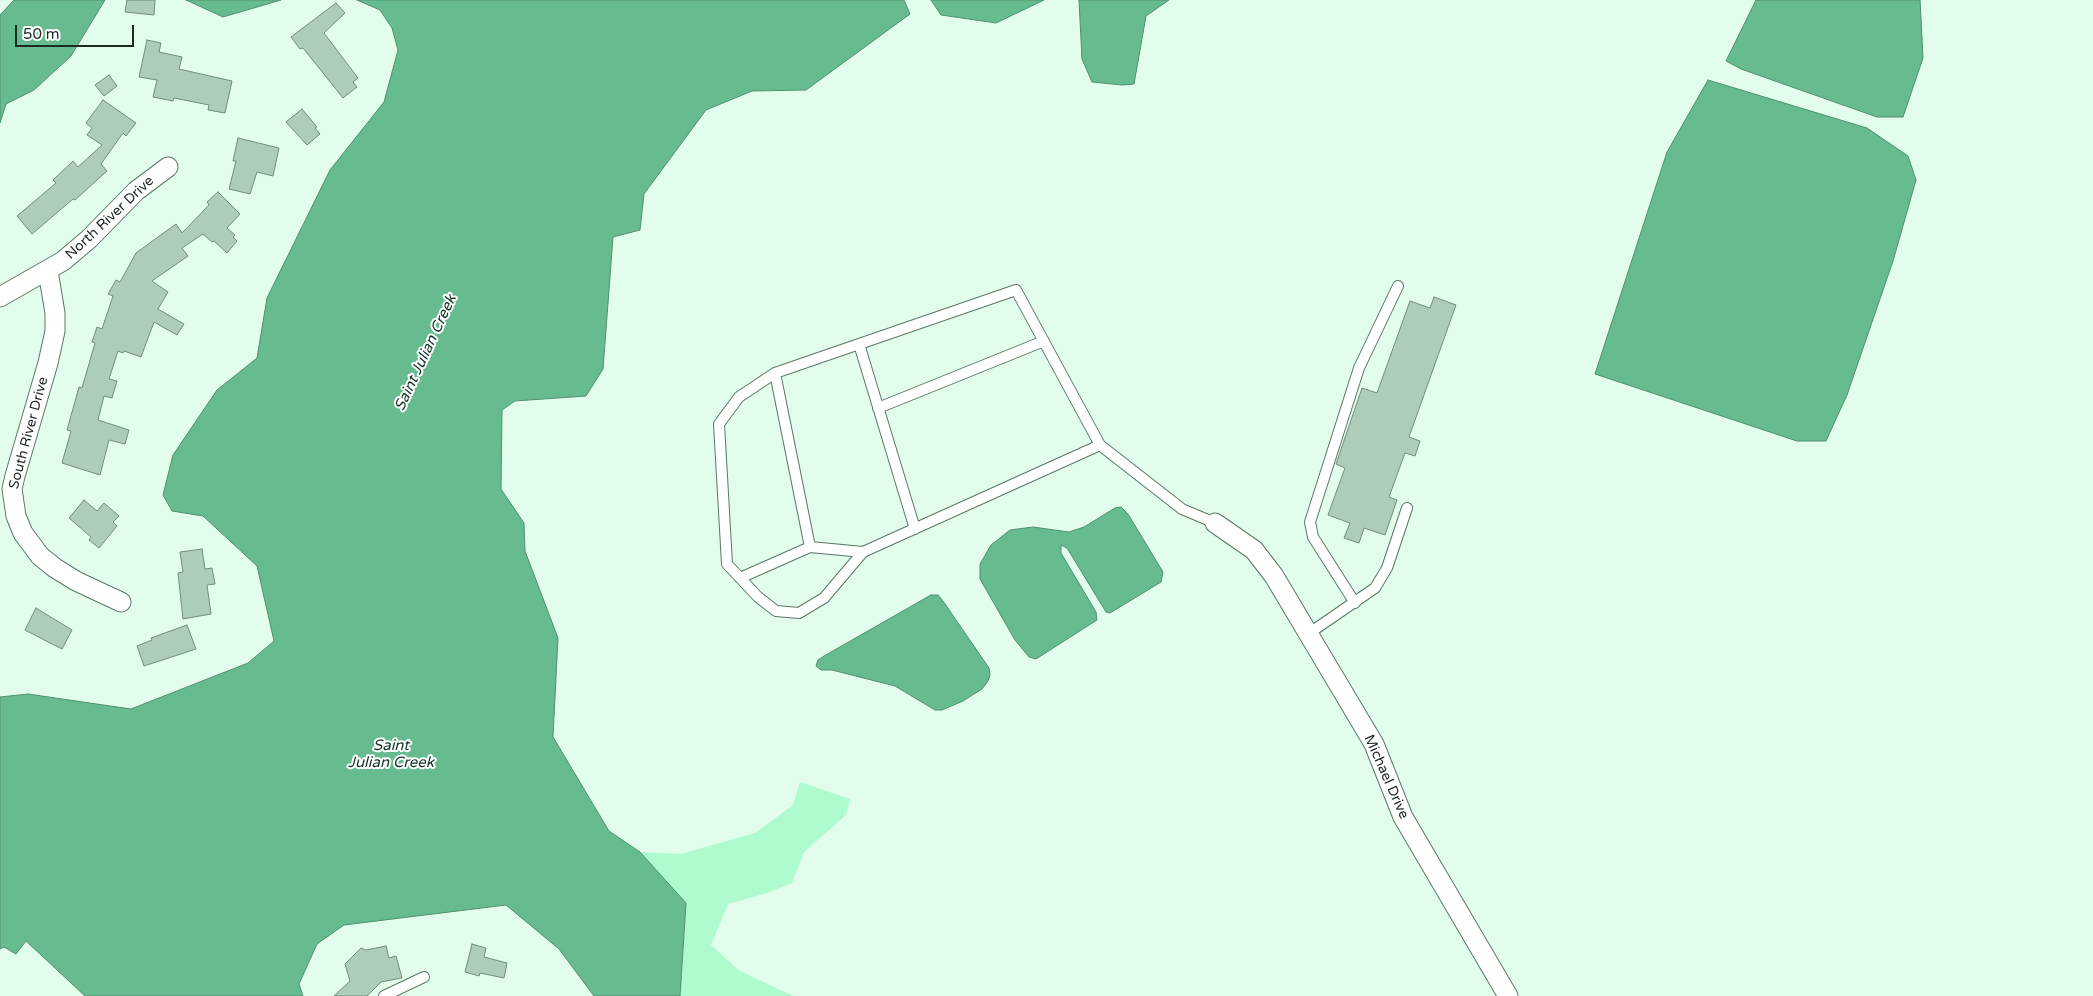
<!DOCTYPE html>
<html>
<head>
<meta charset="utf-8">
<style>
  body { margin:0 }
  #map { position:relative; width:2093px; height:996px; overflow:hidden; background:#e3fded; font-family:"Varela Round",sans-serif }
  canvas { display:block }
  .scale { position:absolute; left:15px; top:25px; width:119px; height:22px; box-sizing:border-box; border:2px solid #1d2a22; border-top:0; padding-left:6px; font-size:15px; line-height:18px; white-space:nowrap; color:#1d2a22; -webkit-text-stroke:4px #fff; paint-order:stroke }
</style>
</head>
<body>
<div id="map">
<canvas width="2093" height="996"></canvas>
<div class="scale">50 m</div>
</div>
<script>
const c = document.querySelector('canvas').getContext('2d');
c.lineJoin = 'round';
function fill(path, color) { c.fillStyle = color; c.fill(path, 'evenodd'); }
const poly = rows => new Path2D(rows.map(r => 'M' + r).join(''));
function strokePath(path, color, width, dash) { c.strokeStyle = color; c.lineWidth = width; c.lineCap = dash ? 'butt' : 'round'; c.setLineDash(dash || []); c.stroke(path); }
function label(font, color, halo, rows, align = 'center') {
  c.font = font + ' "Varela Round",sans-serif'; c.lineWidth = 4; c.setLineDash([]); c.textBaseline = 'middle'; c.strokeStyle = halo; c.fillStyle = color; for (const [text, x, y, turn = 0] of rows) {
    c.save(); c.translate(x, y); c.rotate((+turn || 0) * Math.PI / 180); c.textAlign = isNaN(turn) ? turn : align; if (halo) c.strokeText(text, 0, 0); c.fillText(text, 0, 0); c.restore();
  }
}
fill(poly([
  [800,782,850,799,846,815,804,852,792,883,767,893,728,904,711,945,740,971,793,996,680,996,686,903,640,852,681,854,755,833,793,805]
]), '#aefbcf');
const water = poly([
  [14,0,105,0,71,56,34,90,6,104,0,123,0,15,14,0],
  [186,0,281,0,223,17,186,0],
  [357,0,904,0,910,14,806,90,752,91,706,110,644,194,640,230,613,237,603,369,586,396,515,401,502,410,501,489,524,523,525,551,558,638,553,737,609,831,640,852,686,903,680,996,594,996,559,949,506,905,344,925,317,944,299,984,303,996,85,996,26,941,16,954,4,947,0,949,0,697,28,694,131,709,248,663,274,641,257,566,203,516,172,511,163,495,173,455,217,390,257,358,267,298,330,170,384,102,398,50,392,28,380,10,357,0],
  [931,0,1044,0,996,23,941,15,931,0],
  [1079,0,1169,0,1146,16,1134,84,1122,85,1092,82,1082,59,1079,0],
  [1756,0,1920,0,1923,58,1903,117,1877,117,1741,69,1726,61,1756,0],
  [1708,80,1867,128,1908,156,1916,180,1893,261,1847,395,1826,441,1797,441,1595,374,1667,152,1708,80],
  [1121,507,1128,514,1163,572,1161,582,1110,613,1106,612,1067,548,1061,545,1061,553,1096,612,1097,620,1036,659,1029,657,1015,640,980,579,980,564,991,545,1010,530,1033,527,1069,532,1084,527,1115,508,1121,507],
  [931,595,938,595,943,601,989,668,990,675,988,681,982,689,963,701,942,710,935,710,895,686,832,670,821,670,816,666,818,660,824,656,931,595]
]);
fill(water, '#66bc8e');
strokePath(water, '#50906e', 1);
const building = poly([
  [127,0,155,0,154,15,125,12,127,0],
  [336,3,345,13,324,33,358,78,353,82,357,87,343,98,303,48,300,49,291,37,336,3],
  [147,40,161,43,159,52,182,57,179,69,232,81,225,113,208,110,209,105,174,98,173,101,153,97,157,80,139,77,147,40],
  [109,75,117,86,104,96,95,85,109,75],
  [103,100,136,123,126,136,123,133,101,164,107,171,75,200,73,199,32,234,17,216,56,183,53,180,73,161,78,167,102,145,87,135,92,128,86,123,103,100],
  [302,109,317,127,315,128,320,134,307,145,286,122,302,109],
  [238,138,279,148,273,176,257,172,250,194,229,189,236,161,233,161,238,138],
  [218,192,240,214,227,228,235,235,233,237,237,241,227,253,214,241,212,242,203,234,182,248,188,256,152,281,168,292,158,309,184,324,177,335,154,322,141,357,124,351,123,353,118,351,109,379,117,381,112,398,104,396,98,420,129,430,125,444,109,440,100,475,62,463,71,431,67,430,79,387,82,388,95,343,92,342,97,327,102,329,113,296,108,294,116,280,120,282,136,253,176,224,182,233,209,205,207,202,218,192],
  [1434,297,1456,305,1409,437,1420,441,1415,456,1405,453,1389,497,1397,500,1385,535,1364,528,1359,543,1344,538,1350,523,1328,515,1345,468,1336,464,1362,388,1377,393,1410,301,1430,308,1434,297],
  [84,500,97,511,104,503,119,516,113,522,117,526,99,548,89,540,91,537,69,518,84,500],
  [202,549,205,569,212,568,215,584,207,585,211,614,183,619,178,573,183,572,180,552,202,549],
  [36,608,72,630,62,649,25,630,36,608],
  [187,625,196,649,144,666,137,646,152,640,151,638,187,625],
  [472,944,486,948,484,957,507,963,504,978,480,973,479,976,465,972,472,944],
  [386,946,389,958,396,956,402,978,381,982,367,996,334,996,350,981,345,964,361,948,366,950,386,946]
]);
fill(building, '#adcdb9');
strokePath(building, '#6f8d7b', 1);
const lane = poly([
  [859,344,915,529],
  [775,373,810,547],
  [878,408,1044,341],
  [1100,445,1016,290,775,373,739,397,719,424,727,564,758,597,776,611,799,613,824,598,863,552,1100,445,1182,509,1215,523],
  [740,578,810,547,863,552],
  [1355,603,1313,537,1310,522,1359,368,1398,286],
  [1308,634,1375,588,1387,568,1407,508],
  [384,996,424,977]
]);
const street = poly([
  [48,271,55,313,55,331,48,363,15,476,12,489,16,516,23,533,40,556,55,568,76,581,121,602],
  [0,297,63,261,89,239,136,191,168,167],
  [1215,523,1254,550,1274,576,1374,744,1403,817,1508,996]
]);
strokePath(lane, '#5a7866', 12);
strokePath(street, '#5a7866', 21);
strokePath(lane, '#fff', 10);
strokePath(street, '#fff', 19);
label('14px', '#1d2a22', '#fff', [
  ["North River Drive",110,218,-43],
  ["South River Drive",29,433,-75],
  ["Michael Drive",1386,777,66]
]);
label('italic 15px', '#0f3522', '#fff', [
  ["Saint Julian Creek",426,353,-65],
  ["Saint",391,746],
  ["Julian Creek",391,763]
]);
</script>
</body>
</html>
